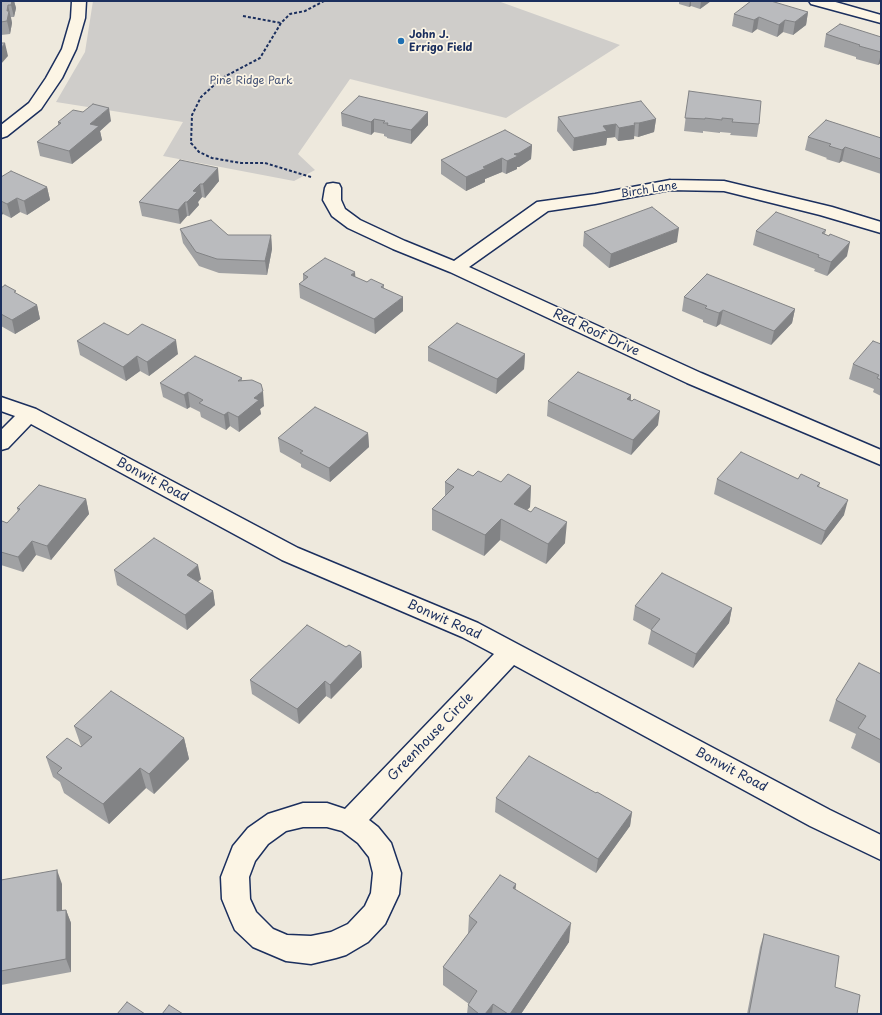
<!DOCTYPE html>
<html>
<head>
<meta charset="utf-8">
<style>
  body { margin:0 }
  #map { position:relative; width:882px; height:1015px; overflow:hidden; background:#eee9dd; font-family:"Playpen Sans",sans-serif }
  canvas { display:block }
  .frame { position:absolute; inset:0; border:2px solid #1b2f5e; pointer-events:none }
</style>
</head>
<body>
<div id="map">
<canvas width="882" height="1015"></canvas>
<div class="frame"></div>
</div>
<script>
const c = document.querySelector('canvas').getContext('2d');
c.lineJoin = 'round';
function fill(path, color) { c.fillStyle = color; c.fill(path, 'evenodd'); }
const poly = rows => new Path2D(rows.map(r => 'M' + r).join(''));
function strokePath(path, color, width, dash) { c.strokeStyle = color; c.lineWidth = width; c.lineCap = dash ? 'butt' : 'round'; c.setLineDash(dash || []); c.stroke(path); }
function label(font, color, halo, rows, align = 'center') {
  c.font = font + ' "Playpen Sans",sans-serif'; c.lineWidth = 3.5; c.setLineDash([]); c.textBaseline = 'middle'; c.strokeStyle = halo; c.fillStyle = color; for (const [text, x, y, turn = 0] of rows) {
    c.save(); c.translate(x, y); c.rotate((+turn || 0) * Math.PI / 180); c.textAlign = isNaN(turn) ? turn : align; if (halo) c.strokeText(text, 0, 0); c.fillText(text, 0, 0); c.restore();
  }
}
fill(poly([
  [93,1,498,1,620,45,506,118,350,79,298,154,315,170,294,181,163,156,183,122,56,102,85,52]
]), '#cfcdca');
const street = poly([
  [72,1,86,1,85,18,76,49,62,78,41,109,7,136,1,138,1,125,29,103,46,78,62,49,71,18,72,1],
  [809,1,832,1,881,15,881,23,811,4,809,1],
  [670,180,724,181,832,207,881,222,881,233,820,215,724,191,670,190,595,204,548,211,469,267,701,373,881,450,881,465,687,383,450,272,393,249,348,228,332,216,323,200,325,188,327,184,333,183,339,184,341,188,341,200,345,209,360,220,405,241,454,261,537,202,595,194,670,180],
  [1,397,36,409,298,548,478,623,830,810,881,835,881,860,810,826,514,665,369,820,378,827,391,843,401,873,399,894,385,924,368,942,346,955,336,958,311,964,286,961,253,947,235,930,231,921,222,899,221,877,233,846,248,828,268,814,303,803,327,803,345,809,494,654,462,637,282,560,31,424,8,448,1,450,1,430,15,416,1,411,1,397],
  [303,827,327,827,342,831,358,843,369,857,373,873,371,893,365,906,348,924,331,932,311,936,287,935,273,929,256,912,250,899,249,877,255,861,268,844,286,831,303,827]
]);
strokePath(street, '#1b2f5e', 3);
strokePath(poly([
  [243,16,281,23],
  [311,177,265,163,241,163,212,158,199,152,191,143,192,115,201,97,222,78,260,58,281,23,290,14,305,11,324,1]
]), '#1b2f5e', 2, [3, 2]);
fill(street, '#fcf5e5');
fill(poly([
  [1,1,14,1,16,8,14,17,11,17,12,23,10,34,1,35],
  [676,1,711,1,700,9,691,6,689,7,679,4,679,2],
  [808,12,806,25,793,35,783,32,777,37,757,29,752,33,732,26,734,14],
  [826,34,881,37,881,63,878,65,856,59,856,57,824,47],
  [689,91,759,124,757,137,730,135,731,133,720,132,720,133,703,131,703,133,684,131],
  [341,113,428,125,411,144,387,138,387,137,384,136,384,134,374,132,371,135,342,126],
  [558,117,656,119,654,132,638,137,634,136,634,139,618,141,615,137,607,138,606,145,573,151,557,131],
  [111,121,100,131,102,140,72,164,40,156,37,142,58,125,58,122],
  [808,137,881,138,881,174,842,161,839,163,826,159,827,158,805,150],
  [532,145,531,159,519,167,517,167,517,169,506,174,502,172,485,179,485,182,466,191,441,174,441,160],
  [180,160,219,181,205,198,202,197,198,202,199,205,189,216,187,216,180,224,142,216,139,202],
  [1,177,47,187,50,200,27,215,20,212,11,218,3,214,1,215],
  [180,229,228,235,271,235,272,249,267,275,219,273,199,266,183,243],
  [826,230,825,234,847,256,827,276,814,271,815,269,753,245,756,231],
  [584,232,677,242,609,268,583,246],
  [303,274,355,277,367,282,384,285,384,288,403,311,375,334,300,298,299,284,303,281],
  [1,288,17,294,37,305,40,319,15,334,1,326],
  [684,297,795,309,792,323,771,345,720,324,716,327,703,322,703,320,682,311],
  [128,335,178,354,149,376,140,371,126,381,80,355,77,341],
  [881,344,881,396,873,392,874,389,849,379,853,364],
  [428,347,525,354,524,369,496,394,428,361],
  [242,378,242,381,264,406,260,409,261,414,239,432,230,426,226,430,201,417,200,412,190,407,187,409,163,397,160,383],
  [631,395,631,400,658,425,631,455,547,416,548,401],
  [368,433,369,447,330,482,301,467,301,464,280,452,278,438],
  [473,476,501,482,531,486,530,507,527,510,531,512,565,543,546,564,500,540,484,556,432,530,432,509,445,496,445,482],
  [717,479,798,479,820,483,819,487,844,515,821,545,714,494],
  [86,499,89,514,51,560,36,555,23,572,1,565,1,523,7,523,18,512,17,508],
  [114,570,201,579,198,582,213,591,215,605,187,630,117,585],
  [635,606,732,608,729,623,693,668,648,644,651,630,633,620],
  [346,647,361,652,362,667,331,699,326,696,299,724,252,694,250,680],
  [881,674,881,764,851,748,856,734,829,721,836,700],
  [74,726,184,738,189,759,154,794,146,788,109,824,64,793,60,782,53,777,46,757,81,747,82,747,81,746],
  [496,798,632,812,630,826,596,873,495,812],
  [1,880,62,884,62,910,66,910,71,923,71,972,1,985],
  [516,884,515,889,569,942,521,1014,467,1014,468,1005,469,1004,443,985,443,967,468,934,469,916],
  [764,934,835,987,857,1014,747,1014,760,947]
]), '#a0a1a3');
fill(poly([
  [12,1,14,1,16,8,14,17,11,5],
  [690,1,691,1,691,6,689,7],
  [701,1,711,1,700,9],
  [8,5,12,23,10,34,7,21,7,11],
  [808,12,806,25,793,35,795,22],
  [759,17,757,29,752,33,754,20],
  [785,20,783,32,777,37,779,25],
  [5,43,8,56,1,64,1,48],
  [881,54,881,63,878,65],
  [109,108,111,121,100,131,102,140,72,164,69,151,90,124],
  [428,112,428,125,411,144,411,130],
  [374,119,374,132,371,135,371,122],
  [656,119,654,132,638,137,639,123],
  [616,124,615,137,607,138,606,145,573,151,574,138,603,126],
  [635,125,634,139,618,141,619,128],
  [532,145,531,159,519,167,517,167,517,169,506,174,507,161,514,154],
  [845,147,842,161,839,163,842,150],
  [502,158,502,172,485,179,485,182,466,191,466,177,483,167],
  [218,168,219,181,205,198,203,184],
  [200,184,202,197,198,202,199,205,189,216,187,202,193,191],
  [47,187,50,200,27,215,24,201],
  [17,198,20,212,11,218,7,204],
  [185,202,187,216,180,224,178,210],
  [1,208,3,214,1,215],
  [679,228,677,242,609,268,611,254],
  [271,235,272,249,267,275,265,261],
  [850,242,847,256,827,276,831,262],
  [355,272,356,286,351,275],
  [403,297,403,311,375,334,374,319],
  [37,305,40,319,15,334,12,320],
  [795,309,792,323,771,345,774,331],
  [723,310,720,324,716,327,719,313],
  [176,340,178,354,149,376,147,362],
  [525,354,524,369,496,394,497,379],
  [137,356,140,371,126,381,123,367],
  [263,391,264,406,260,409,261,414,239,432,238,417,254,398],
  [188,392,190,407,187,409,184,395],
  [631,395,629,409,627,399],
  [660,411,658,425,631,455,633,440],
  [228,412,230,426,226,430,224,415],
  [368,433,369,447,330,482,329,468],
  [531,486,530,507,513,525,514,504],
  [86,499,89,514,51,560,47,546],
  [848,500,844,515,821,545,825,531],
  [501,519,500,540,484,556,485,535],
  [567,522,565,543,546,564,548,544],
  [32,541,36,555,23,572,18,557],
  [198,565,201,579,190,589,187,575],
  [213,591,215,605,187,630,185,615],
  [732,608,729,623,693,668,696,654],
  [361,652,362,667,331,699,330,685],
  [325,681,326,696,299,724,297,709],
  [184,738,189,759,154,794,149,774],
  [140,768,146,788,109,824,103,804],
  [632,812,630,826,596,873,598,859],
  [57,870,62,884,62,925,57,911],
  [516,884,514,904,513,888],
  [66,910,71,923,71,972,66,959],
  [571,923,569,942,521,1014,510,1014],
  [493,1004,492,1014,485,1014]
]), '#828385');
const building = poly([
  [1,1,12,1,11,5,8,5,7,11,9,11,7,21,1,22,1,1],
  [751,1,771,1,808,12,795,22,785,20,779,25,759,17,754,20,734,14,751,1],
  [840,24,881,37,881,52,859,46,860,45,826,34,840,24],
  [1,43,5,43,1,48,1,43],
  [689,91,761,101,759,124,732,122,733,119,722,118,722,120,705,118,705,119,685,118,689,91],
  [359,96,428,112,411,130,387,125,388,123,383,123,385,121,374,119,371,122,341,113,359,96],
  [641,101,656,119,639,123,634,123,635,125,619,128,616,124,603,126,607,131,574,138,558,117,641,101],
  [93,104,109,108,90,124,99,126,69,151,37,142,61,123,58,122,73,110,83,112,93,104],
  [826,120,881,138,881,159,845,147,842,150,829,146,831,144,808,137,826,120],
  [505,130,532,145,519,153,514,154,518,156,507,161,502,158,483,167,486,168,466,177,441,160,505,130],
  [180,160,218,168,203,184,200,184,193,191,197,192,187,202,185,202,178,210,139,202,180,160],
  [11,171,47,187,24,201,17,198,7,204,1,201,1,177,11,171],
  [652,207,679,228,611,254,584,232,652,207],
  [776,212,826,230,822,233,829,236,830,234,850,242,831,262,818,257,819,255,756,231,776,212],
  [211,220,228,235,271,235,265,261,217,259,196,252,180,229,211,220],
  [325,258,355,272,351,275,367,282,371,279,384,285,381,287,403,297,374,319,299,284,308,277,303,274,325,258],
  [707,274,795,309,774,331,723,310,719,313,705,308,707,306,684,297,707,274],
  [5,285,16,291,14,292,37,305,12,320,1,314,1,288,5,285],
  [104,323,128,335,142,324,176,340,147,362,137,356,123,367,77,341,104,323],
  [457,323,525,354,497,379,428,347,457,323],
  [873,341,881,344,881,380,877,378,879,375,853,364,873,341],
  [195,356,242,378,238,381,252,380,261,384,263,391,254,398,259,400,238,417,228,412,224,415,199,403,203,400,188,392,184,395,160,383,195,356],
  [578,372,631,395,627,399,632,401,634,399,660,411,633,440,548,401,578,372],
  [315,407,368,433,329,468,300,453,303,451,278,438,315,407],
  [741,452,798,479,801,474,820,483,817,486,848,500,825,531,717,479,741,452],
  [458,469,473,476,478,471,501,482,508,474,531,486,514,504,531,512,535,507,567,522,548,544,501,519,485,535,432,509,454,487,445,482,458,469],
  [39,485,86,499,47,546,32,541,18,557,1,552,1,523,2,521,7,523,20,509,17,508,39,485],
  [154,538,198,565,187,575,213,591,185,615,114,570,154,538],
  [662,573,732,608,696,654,651,630,660,619,635,606,662,573],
  [307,625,346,647,349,645,361,652,330,685,325,681,297,709,250,680,307,625],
  [859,663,881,674,881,740,858,728,866,716,836,700,859,663],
  [111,691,184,738,149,774,140,768,103,804,57,773,62,768,46,757,67,738,81,747,92,737,74,726,111,691],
  [529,756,596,793,597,792,632,812,598,859,496,798,529,756],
  [57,870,57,911,66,910,66,959,1,971,1,880,57,870],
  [500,875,516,884,513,888,571,923,510,1014,508,1014,493,1004,485,1014,479,1014,468,1005,477,991,443,967,477,922,469,916,500,875],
  [764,934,839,956,835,987,860,995,857,1014,749,1014,764,934],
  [127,1002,145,1014,117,1014,127,1002],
  [169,1005,183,1014,162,1014,169,1005]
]);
fill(building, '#babbbe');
strokePath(building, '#828385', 1);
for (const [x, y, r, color] of [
  [401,41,4,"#1f6fb2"]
]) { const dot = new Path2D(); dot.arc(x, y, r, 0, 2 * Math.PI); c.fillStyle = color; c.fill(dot); strokePath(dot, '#fcf5e5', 1.5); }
label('bold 11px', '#1b2f5e', '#fcf5e5', [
  ["John J.",409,35],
  ["Errigo Field",409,48]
], 'left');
label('11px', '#485679', '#fcf5e5', [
  ["Pine Ridge Park",251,81]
]);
label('11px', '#1b2f5e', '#fcf5e5', [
  ["Birch Lane",649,190,-9]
]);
label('13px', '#1b2f5e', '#fcf5e5', [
  ["Red Roof Drive",596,333,25],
  ["Bonwit Road",152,480,28],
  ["Bonwit Road",444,620,24],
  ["Greenhouse Circle",431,737,-46],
  ["Bonwit Road",731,770,28]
]);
</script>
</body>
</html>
